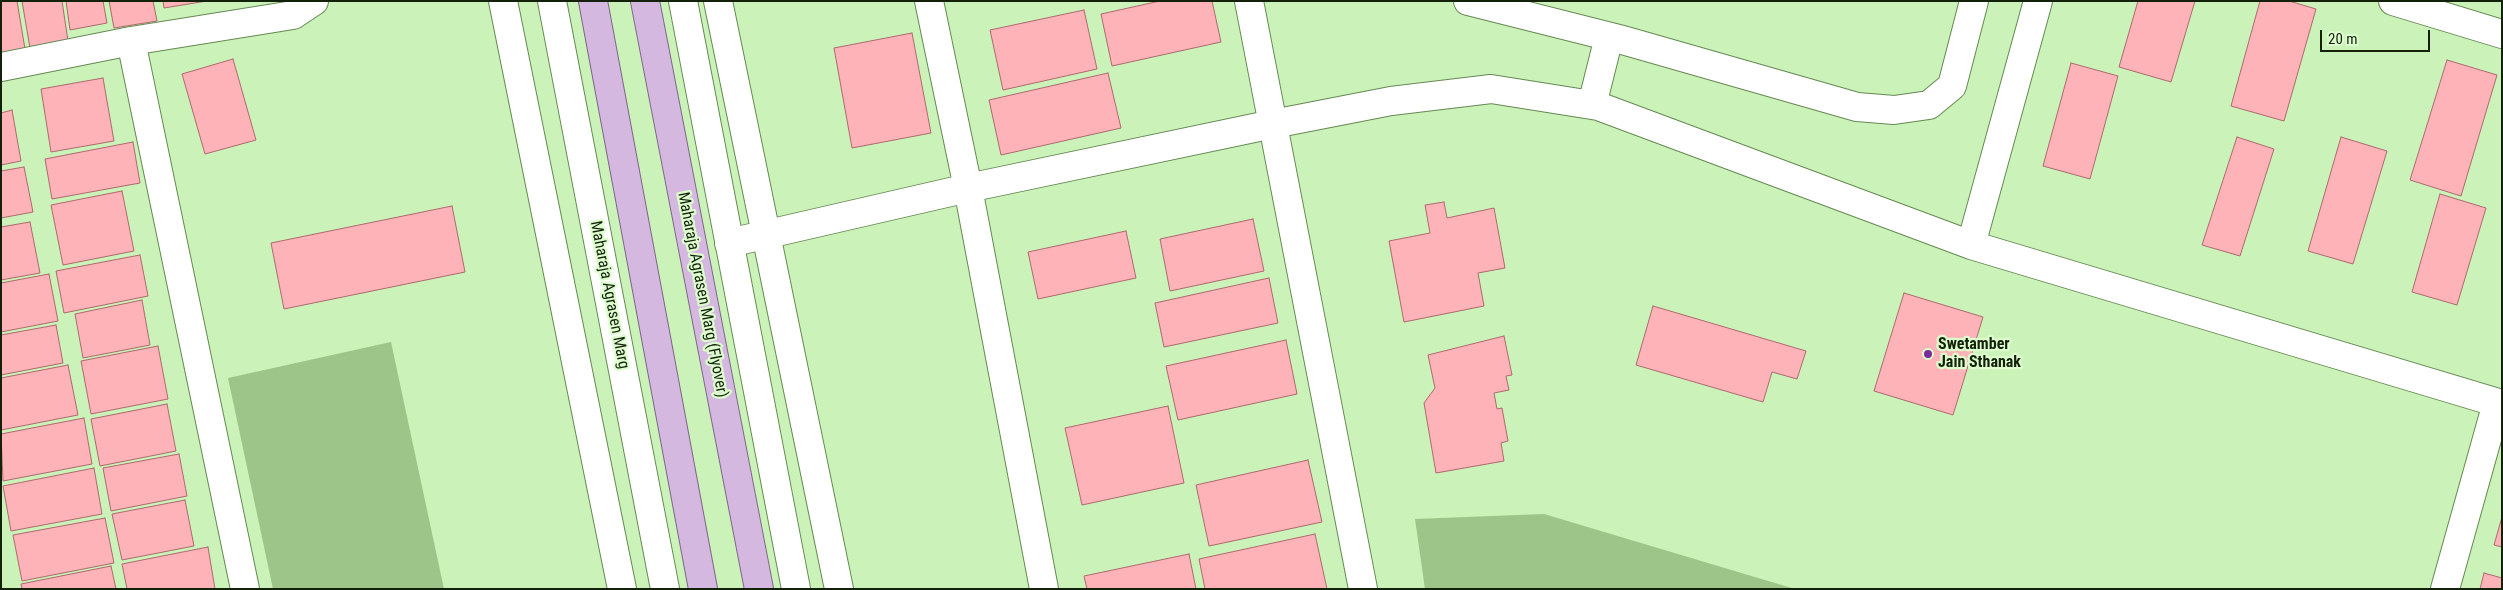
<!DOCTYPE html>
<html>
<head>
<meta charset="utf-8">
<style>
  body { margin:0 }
  #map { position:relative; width:2503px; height:590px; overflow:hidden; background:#cbf2b8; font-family:"Roboto Condensed",sans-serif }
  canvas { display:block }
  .frame { position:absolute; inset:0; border:2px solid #13210b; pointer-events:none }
  .scale { position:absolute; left:2320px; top:30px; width:110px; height:22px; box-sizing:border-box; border:2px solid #13210b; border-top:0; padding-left:6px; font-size:15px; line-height:18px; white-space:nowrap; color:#13210b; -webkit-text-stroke:4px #defdce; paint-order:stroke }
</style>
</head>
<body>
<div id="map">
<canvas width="2503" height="590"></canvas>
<div class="frame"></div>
<div class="scale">20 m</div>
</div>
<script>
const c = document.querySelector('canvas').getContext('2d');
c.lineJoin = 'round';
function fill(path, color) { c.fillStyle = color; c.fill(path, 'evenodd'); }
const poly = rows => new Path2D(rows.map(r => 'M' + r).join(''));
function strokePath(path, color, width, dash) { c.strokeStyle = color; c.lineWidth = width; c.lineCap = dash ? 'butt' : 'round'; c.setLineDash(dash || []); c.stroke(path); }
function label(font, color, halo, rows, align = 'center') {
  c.font = font + ' "Roboto Condensed",sans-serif'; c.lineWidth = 4.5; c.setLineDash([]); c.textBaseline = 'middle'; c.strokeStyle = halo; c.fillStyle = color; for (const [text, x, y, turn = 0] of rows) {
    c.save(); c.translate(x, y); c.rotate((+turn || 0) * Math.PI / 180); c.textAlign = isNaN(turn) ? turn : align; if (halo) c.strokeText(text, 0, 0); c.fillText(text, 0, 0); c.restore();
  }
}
fill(poly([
  [391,342,444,589,273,589,228,378],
  [1544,514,1795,589,1425,589,1415,519]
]), '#9dc589');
const building = poly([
  [1,1,17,1,26,55,1,59,1,1],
  [22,1,62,1,68,41,30,48,22,1],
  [66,1,103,1,107,23,70,30,66,1],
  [109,1,153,1,157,21,114,28,109,1],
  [163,1,207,1,164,8,163,1],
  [1160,1,1212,1,1221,42,1112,66,1101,14,1160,1],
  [2138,1,2195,1,2171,82,2119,67,2138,1],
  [2260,1,2289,1,2316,9,2284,121,2231,106,2260,1],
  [1084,10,1097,69,1003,90,990,30,1084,10],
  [912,33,931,133,852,148,834,48,912,33],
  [233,59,256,140,205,154,182,74,233,59],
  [2447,60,2497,75,2461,196,2410,180,2447,60],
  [2071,63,2118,76,2090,179,2043,166,2071,63],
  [1108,73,1121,128,1001,155,989,100,1108,73],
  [103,78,114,141,51,152,41,89,103,78],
  [12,110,21,161,1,165,1,113,12,110],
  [2237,137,2274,149,2240,256,2202,245,2237,137],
  [2341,137,2387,151,2353,264,2308,251,2341,137],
  [133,142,140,183,52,199,45,159,133,142],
  [24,167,33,212,1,218,1,171,24,167],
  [122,191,134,251,63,265,51,205,122,191],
  [2440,194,2486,208,2457,305,2412,292,2440,194],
  [1444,202,1447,218,1494,208,1505,268,1478,273,1484,306,1404,322,1389,241,1430,233,1425,205,1444,202],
  [452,206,465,272,284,309,271,243,452,206],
  [1253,219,1264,271,1170,291,1160,239,1253,219],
  [30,222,40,273,1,280,1,227,30,222],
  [1126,231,1136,278,1038,299,1028,252,1126,231],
  [140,255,148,296,64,313,56,271,140,255],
  [49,274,58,321,1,332,1,283,49,274],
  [1269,278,1278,323,1164,347,1155,303,1269,278],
  [1904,293,1983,317,1953,415,1874,391,1904,293],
  [142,300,150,345,83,358,75,314,142,300],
  [1653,306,1806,351,1797,379,1772,372,1763,402,1636,365,1653,306],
  [56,325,63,363,1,375,1,335,56,325],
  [1504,336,1512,375,1506,376,1509,390,1494,393,1497,409,1502,408,1508,441,1501,443,1504,461,1436,473,1424,403,1435,388,1428,355,1504,336],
  [1286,340,1297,394,1178,420,1166,366,1286,340],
  [158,346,168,399,91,414,81,361,158,346],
  [68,365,78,415,1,430,1,378,68,365],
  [167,404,176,451,100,466,91,419,167,404],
  [1168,406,1184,483,1082,505,1065,428,1168,406],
  [84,418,92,464,3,481,1,434,84,418],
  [179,454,187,496,111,511,103,468,179,454],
  [1308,460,1322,522,1209,546,1196,485,1308,460],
  [94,468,102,514,11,531,3,486,94,468],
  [185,500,194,546,122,560,112,514,185,500],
  [2502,517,2502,547,2494,545,2502,517],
  [105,518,114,563,22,581,13,535,105,518],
  [1315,534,1327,589,1205,589,1199,559,1315,534],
  [208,547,215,589,127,589,122,564,208,547],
  [1189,554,1196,589,1087,589,1084,576,1189,554],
  [111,566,116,589,22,589,21,584,111,566],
  [2484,573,2502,578,2502,589,2480,589,2484,573]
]);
fill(building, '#fdb3b7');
strokePath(building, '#ad696e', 1);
const street = poly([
  [929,1,968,188,1044,589],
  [1249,1,1363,589],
  [1468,1,1619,39,1857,107,1894,110,1929,105,1952,86,1974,1],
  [2393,1,2502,34],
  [131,41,245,589],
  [1,67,131,41,293,15,314,1],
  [1592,105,1609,37],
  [729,243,968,188,1273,124,1391,101,1491,89,1598,106,1971,245,2502,404],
  [1971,245,2038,1],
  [2445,589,2497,403]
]);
const secondary = poly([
  [503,1,622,589],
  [552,1,665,589],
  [683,1,796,589],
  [718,1,839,589]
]);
const primary = poly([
  [593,1,703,589],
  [645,1,759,589]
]);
strokePath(street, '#668954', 30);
strokePath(secondary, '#668954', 30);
strokePath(primary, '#7e6588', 30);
strokePath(street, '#fff', 28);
strokePath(secondary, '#fff', 28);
strokePath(primary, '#d4b8e0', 28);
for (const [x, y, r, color] of [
  [1928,354,5,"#7c2a9a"]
]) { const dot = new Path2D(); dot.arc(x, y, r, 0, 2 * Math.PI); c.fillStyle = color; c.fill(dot); strokePath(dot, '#defdce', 2); }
label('16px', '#13210b', '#defdce', [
  ["Maharaja Agrasen Marg",609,295,79],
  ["Maharaja Agrasen Marg (Flyover)",702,295,79]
]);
label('bold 16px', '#13210b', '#defdce', [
  ["Swetamber",1938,345],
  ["Jain Sthanak",1938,363]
], 'left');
</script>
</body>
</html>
